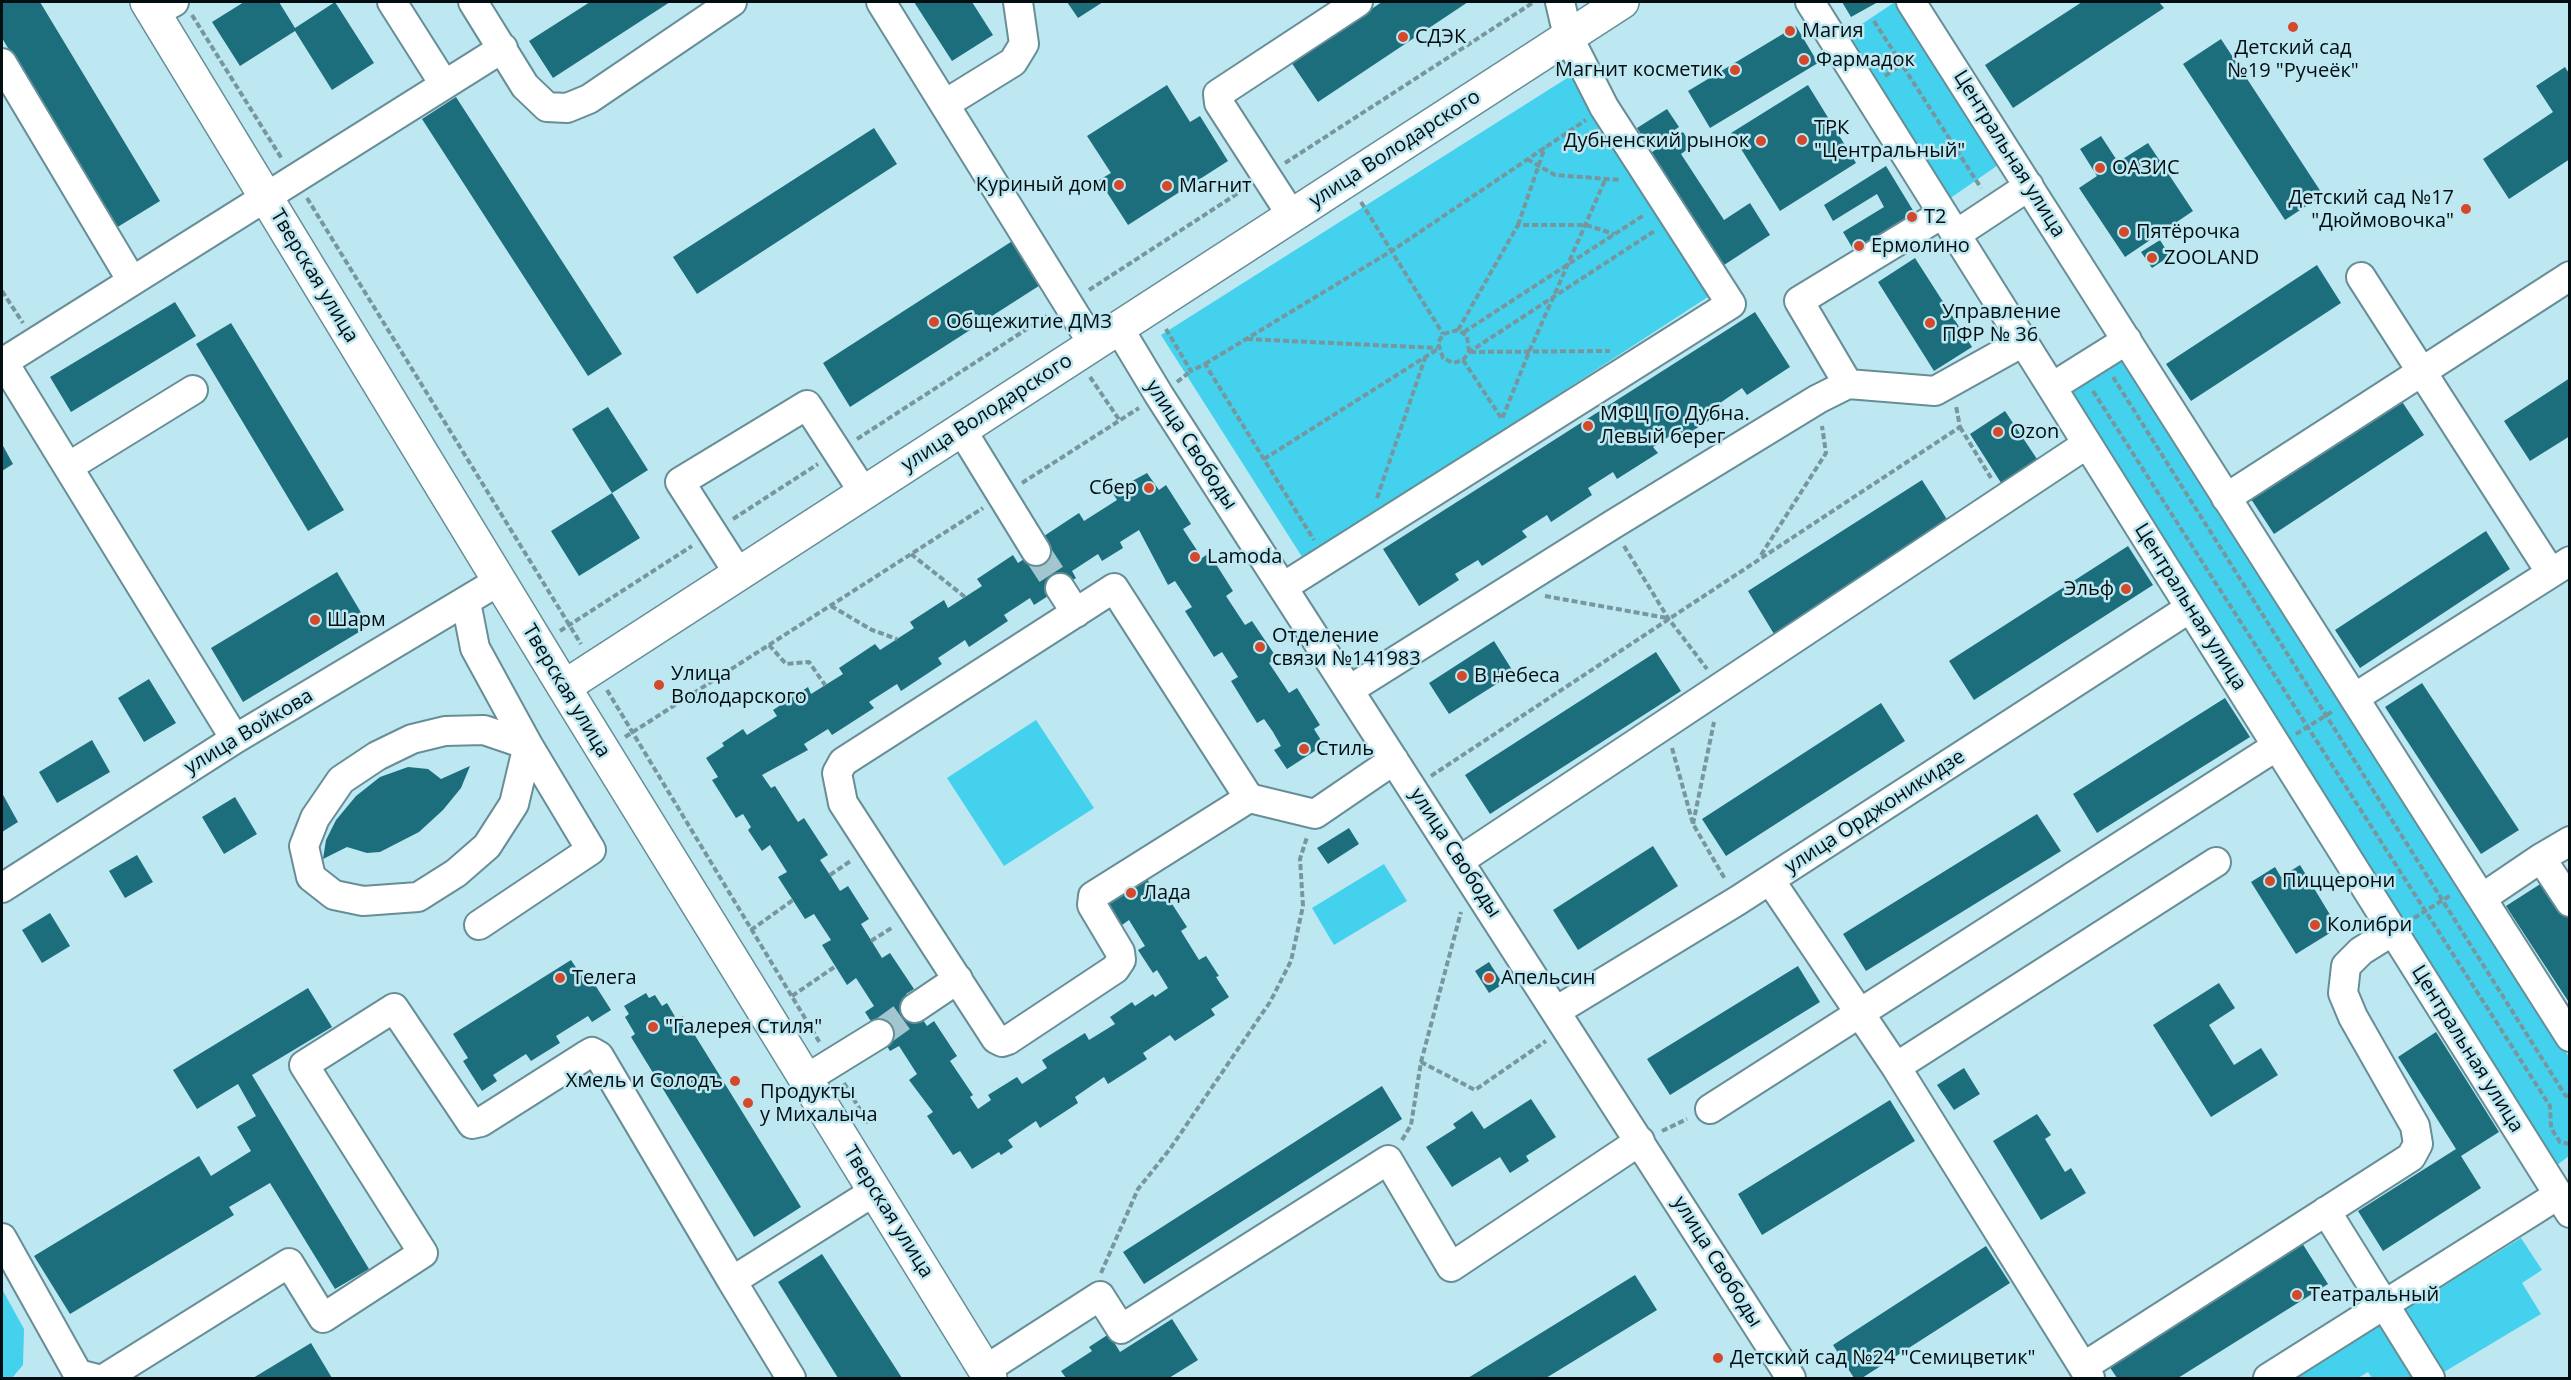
<!DOCTYPE html>
<html>
<head>
<meta charset="utf-8">
<style>
  body { margin:0 }
  #map { position:relative; width:2571px; height:1380px; overflow:hidden; background:#bde7f1; font-family:"Open Sans",sans-serif }
  canvas { display:block }
  .frame { position:absolute; inset:0; border:3px solid #020e11; pointer-events:none }
</style>
</head>
<body>
<div id="map">
<canvas width="2571" height="1380"></canvas>
<div class="frame"></div>
</div>
<script>
const c = document.querySelector('canvas').getContext('2d');
c.lineJoin = 'round';
function fill(path, color) { c.fillStyle = color; c.fill(path, 'evenodd'); }
const poly = rows => new Path2D(rows.map(r => 'M' + r).join(''));
function strokePath(path, color, width, dash) { c.strokeStyle = color; c.lineWidth = width; c.lineCap = dash ? 'butt' : 'round'; c.setLineDash(dash || []); c.stroke(path); }
function label(font, color, halo, rows, align = 'center') {
  c.font = font + ' "Open Sans",sans-serif'; c.lineWidth = 5; c.setLineDash([]); c.textBaseline = 'middle'; c.strokeStyle = halo; c.fillStyle = color; for (const [text, x, y, turn = 0] of rows) {
    c.save(); c.translate(x, y); c.rotate((+turn || 0) * Math.PI / 180); c.textAlign = isNaN(turn) ? turn : align; if (halo) c.strokeText(text, 0, 0); c.fillText(text, 0, 0); c.restore();
  }
}
fill(poly([
  [1895,2,1902,2,2001,163,1949,199,1844,36],
  [1572,75,1714,293,1304,560,1161,335],
  [2122,355,2569,1057,2569,1156,2557,1165,2070,388],
  [1036,720,1094,808,1004,866,947,778],
  [1384,864,1407,901,1334,945,1312,908],
  [2521,1238,2542,1270,2522,1283,2541,1314,2434,1378,2372,1378,2368,1372,2358,1378,2294,1378],
  [2,1289,24,1329,23,1365,12,1378,2,1378]
]), '#43d1ed');
fill(poly([
  [2,2,40,2,160,201,116,228,2,38],
  [244,2,279,2,295,28,335,2,374,63,332,90,295,31,240,66,212,22],
  [590,2,670,2,553,78,529,41],
  [914,2,972,2,993,35,952,61],
  [1067,2,1103,2,1078,18],
  [1382,2,1468,2,1318,102,1291,62],
  [1842,2,1878,2,1851,17],
  [2082,2,2159,2,2164,8,2013,108,1985,65],
  [1796,26,1818,63,1710,128,1688,91],
  [2221,39,2323,195,2285,220,2183,64],
  [2565,67,2570,75,2570,159,2509,199,2483,159,2553,112,2536,86],
  [1167,85,1190,122,1200,116,1228,161,1128,225,1099,180,1111,173,1087,136],
  [1808,85,1856,163,1780,211,1731,133],
  [456,97,622,354,588,376,422,119],
  [1667,109,1679,127,1649,147,1637,128],
  [874,128,897,164,697,294,673,257],
  [1683,132,1692,146,1681,154,1724,220,1750,203,1770,235,1721,267,1649,154],
  [2101,136,2118,162,2148,143,2193,211,2125,257,2079,188,2097,176,2080,149],
  [1886,166,1917,217,1856,254,1843,232,1884,207,1877,194,1833,221,1824,205],
  [1017,238,1045,282,850,407,823,363],
  [2160,240,2170,256,2152,268,2141,252],
  [1915,258,1972,347,1934,371,1878,282],
  [2317,265,2341,303,2191,401,2166,364],
  [175,302,196,336,71,412,50,377],
  [1755,312,1790,367,1747,395,1742,388,1720,403,1725,410,1683,437,1679,430,1653,447,1658,453,1617,479,1613,472,1588,488,1592,495,1551,522,1547,515,1522,531,1527,537,1482,566,1478,560,1455,574,1459,580,1419,606,1383,549],
  [231,323,344,510,308,531,196,344],
  [2570,378,2570,436,2530,461,2504,421],
  [2399,397,2424,435,2274,534,2249,496],
  [608,407,648,470,612,493,572,429],
  [2005,411,2039,462,2003,486,1970,434],
  [2,444,13,464,2,471],
  [1147,473,1159,490,1166,485,1191,524,1183,529,1202,558,1209,553,1233,591,1226,596,1245,625,1252,621,1277,658,1269,663,1289,693,1297,688,1320,725,1314,729,1324,745,1287,769,1274,750,1281,746,1273,732,1264,719,1257,723,1231,681,1238,677,1222,652,1214,657,1185,611,1192,607,1175,581,1168,585,1139,530,1120,542,1123,548,1102,561,1098,554,1072,571,1076,578,1034,605,1030,598,1004,615,1008,621,969,647,965,640,938,658,942,664,901,691,897,684,869,702,874,708,832,735,828,729,804,744,808,750,762,775,771,788,775,786,798,822,804,818,828,855,820,860,830,875,840,891,848,886,869,919,861,924,882,958,890,953,914,989,906,994,927,1026,934,1021,957,1056,950,1061,973,1095,970,1097,978,1109,991,1100,988,1095,1017,1077,1022,1084,1047,1068,1042,1060,1085,1033,1089,1040,1115,1024,1110,1017,1132,1002,1135,1006,1153,994,1155,997,1168,988,1157,970,1153,973,1138,950,1145,946,1129,920,1122,925,1107,900,1145,876,1157,894,1163,890,1187,927,1181,931,1199,960,1206,956,1219,976,1216,977,1229,997,1211,1009,1215,1015,1175,1041,1170,1035,1143,1053,1147,1059,1108,1084,1104,1077,1075,1097,1078,1103,1040,1128,1036,1121,1008,1140,1013,1147,1001,1155,999,1152,972,1169,960,1151,953,1155,927,1116,933,1112,909,1080,917,1074,899,1046,890,1051,865,1012,874,1006,856,978,847,985,822,945,831,940,814,914,805,919,778,877,787,872,770,845,762,851,748,830,751,827,743,814,736,818,712,780,718,777,706,758,724,746,722,743,743,729,747,735,777,716,773,710,808,687,811,694,843,674,839,668,875,644,880,650,914,628,910,622,944,600,948,608,982,586,977,579,1013,555,1018,563,1048,543,1044,536,1079,513,1084,521,1117,500,1112,492],
  [1922,480,1948,521,1774,634,1748,591],
  [612,493,640,538,579,576,551,531],
  [2486,531,2510,569,2360,668,2335,630],
  [2128,546,2153,585,1974,700,1949,661],
  [337,572,369,626,243,702,211,648],
  [1494,641,1514,673,1449,714,1429,683],
  [1656,652,1681,691,1490,814,1465,775],
  [149,679,176,723,144,742,118,698],
  [2422,683,2519,830,2481,854,2385,707],
  [2225,698,2250,737,2097,833,2073,794],
  [1881,703,1905,741,1726,856,1702,819],
  [92,740,110,772,57,803,39,772],
  [470,766,461,788,443,810,419,832,380,852,367,853,347,847,323,859,326,840,336,820,356,796,380,777,408,767,428,769,441,779],
  [2,793,18,822,2,832],
  [235,797,257,834,224,854,202,817],
  [2037,814,2061,851,1866,971,1843,934],
  [1349,828,1359,844,1328,864,1317,848],
  [1653,846,1678,886,1578,950,1553,910],
  [137,855,153,882,125,898,109,871],
  [2300,865,2338,928,2296,954,2251,882,2275,867,2281,877],
  [2545,881,2570,919,2570,1004,2506,906],
  [50,913,70,946,42,963,22,930],
  [571,960,585,981,590,977,611,1010,592,1022,588,1016,556,1036,560,1043,531,1061,526,1054,493,1075,497,1081,482,1091,463,1061,468,1058,453,1034],
  [1489,962,1503,984,1489,993,1475,971],
  [1798,966,1820,1002,1670,1095,1647,1059],
  [2219,983,2235,1008,2209,1025,2234,1065,2261,1048,2278,1075,2211,1117,2153,1025],
  [308,988,332,1027,252,1075,369,1269,335,1289,270,1183,229,1207,234,1215,70,1314,34,1256,199,1156,211,1176,251,1151,237,1127,256,1116,238,1084,197,1109,173,1070],
  [646,993,649,998,655,995,662,1006,667,1003,677,1020,683,1016,801,1207,754,1237,631,1037,635,1034,625,1017,629,1014,624,1006],
  [2436,1032,2499,1132,2461,1156,2481,1188,2383,1251,2358,1211,2456,1149,2398,1057],
  [1964,1068,1980,1094,1954,1110,1937,1085],
  [1382,1086,1402,1119,1144,1284,1123,1252],
  [1531,1099,1556,1137,1526,1156,1529,1161,1510,1173,1500,1157,1452,1187,1426,1147,1456,1128,1453,1124,1472,1111,1484,1129],
  [1890,1100,1915,1141,1762,1235,1738,1194],
  [2037,1114,2051,1135,2045,1139,2065,1172,2071,1168,2086,1193,2041,1220,1993,1141],
  [2302,1243,2328,1284,2178,1378,2117,1378,2109,1366],
  [1986,1246,2010,1283,1862,1378,1854,1378,1833,1345],
  [822,1254,902,1378,838,1378,778,1282],
  [1635,1275,1657,1310,1546,1378,1468,1378],
  [1172,1319,1198,1360,1169,1378,1066,1378,1061,1371,1092,1351,1089,1347,1109,1334,1120,1352],
  [311,1343,332,1378,253,1378]
]), '#1d6e7d');
strokePath(poly([
  [1036,551,1060,588],
  [879,1034,915,1008]
]), '#a1c6cf', 28, [28, 14]);
const minor = poly([
  [392,2,444,84],
  [473,2,525,86,547,107,567,108,589,99,732,2],
  [881,2,1093,344],
  [1810,2,2570,1213],
  [1911,2,2570,1037],
  [154,13,174,2],
  [2,63,132,281],
  [945,104,1013,62,1024,44,1018,2],
  [1292,216,1219,103,1218,94,1358,2],
  [1955,235,2029,186],
  [2361,277,2551,573],
  [1118,327,1159,395,1791,1378],
  [3,361,235,739],
  [2,363,503,48],
  [1848,384,1935,391,2023,342],
  [2052,387,2127,340],
  [961,429,1036,551],
  [68,467,193,390],
  [2226,498,2570,276],
  [739,574,680,482,807,405,864,493],
  [1283,587,1731,304,1604,107,1568,36,1560,2],
  [1060,588,1076,613],
  [466,602,475,648,528,745,514,804,487,846,456,873,418,897,363,901,334,895,311,877,304,846,315,818,341,780,377,756,412,739,445,731,484,730,528,745,591,850,479,925],
  [1349,690,1612,525,1818,399,1848,384,1799,301,1942,214],
  [2354,698,2570,561],
  [1249,798,1093,896,1092,905,1120,952,1121,960,1115,969,1008,1040,1002,1042,996,1039,843,803,837,773,843,762,1114,588,1249,798,1315,814,1394,760],
  [2541,858,2570,841],
  [1459,861,2087,444],
  [1770,880,1896,1067,2090,1378],
  [2,888,235,739,499,581],
  [2482,898,2541,858,2570,902],
  [915,1008,958,979],
  [1556,1011,1737,901,2190,608],
  [1896,1067,2216,862],
  [806,1079,879,1034],
  [1710,1109,2277,746],
  [2326,1211,2430,1378],
  [2,1238,78,1374,94,1378],
  [732,1281,791,1378],
  [2083,1367,2411,1157,2418,1144,2415,1126,2353,1017,2343,993,2346,966,2361,951,2393,931],
  [985,1370,1100,1296,1121,1329,1388,1160,1451,1267,1640,1141],
  [105,1378,289,1263,323,1318,423,1253,304,1065,394,1008,472,1124,481,1122,585,1056,592,1052,599,1056,732,1281,875,1191],
  [2268,1378,2558,1195]
]);
const major = poly([
  [147,2,564,687,990,1378],
  [564,687,1622,2]
]);
strokePath(minor, '#678e97', 32);
strokePath(major, '#678e97', 36);
strokePath(poly([
  [192,15,282,159],
  [1874,21,1981,188],
  [1885,76,1916,54],
  [1527,159,1555,175,1621,180],
  [1285,163,1534,2],
  [307,198,581,644],
  [1361,202,1443,334],
  [1518,225,1545,147],
  [1089,290,1246,188],
  [2,291,23,323],
  [1166,329,1191,371,1205,364,1314,540],
  [1458,330,1518,225,1586,225,1614,234],
  [1464,332,1644,215],
  [1247,339,1437,348],
  [1469,352,1467,336,1458,330,1443,334,1438,343,1443,358,1453,363,1463,360,1469,352,1656,230],
  [1470,352,1610,351],
  [1463,360,1502,419,1529,352,1606,178],
  [1205,364,1393,250,1586,120],
  [1090,377,1120,421],
  [2113,377,2565,1095,2570,1098],
  [1177,382,1191,371],
  [2093,391,2550,1106,2551,1128,2560,1142,2570,1144],
  [1960,427,1991,478],
  [857,439,1047,316],
  [1264,459,1438,349],
  [1022,483,1139,408],
  [1377,498,1425,358],
  [733,519,818,464],
  [1624,546,1668,618,1707,669],
  [911,554,965,597],
  [1761,555,1826,453,1822,426],
  [1545,596,1667,618],
  [831,606,872,630,897,639],
  [560,631,692,546],
  [769,645,786,664,809,662,825,685],
  [607,690,820,1043],
  [2296,734,2333,711],
  [625,737,983,508],
  [1672,748,1693,824,1725,879],
  [1431,776,1960,427,1956,406],
  [1693,824,1714,722],
  [830,875,852,860],
  [2414,918,2451,895],
  [751,930,793,900],
  [871,941,893,927],
  [792,996,836,966],
  [1421,1062,1461,912],
  [844,1083,868,1123],
  [1662,1131,1687,1119],
  [1402,1140,1411,1125,1421,1062,1475,1090,1546,1041],
  [1101,1273,1138,1189,1170,1149,1270,1002,1291,961,1303,906,1300,859,1307,837]
]), '#77969e', 4, [6, 3]);
strokePath(minor, '#fff', 28);
strokePath(major, '#fff', 33);
for (const [x, y, r, color] of [
  [2293,27,6,"#d4492c"],
  [1790,31,6,"#d4492c"],
  [1403,37,6,"#d4492c"],
  [1804,60,6,"#d4492c"],
  [1735,70,6,"#d4492c"],
  [1802,140,6,"#d4492c"],
  [1761,141,6,"#d4492c"],
  [2100,168,6,"#d4492c"],
  [1119,185,6,"#d4492c"],
  [1167,186,6,"#d4492c"],
  [2466,209,6,"#d4492c"],
  [1912,217,6,"#d4492c"],
  [2124,232,6,"#d4492c"],
  [1859,246,6,"#d4492c"],
  [2152,258,6,"#d4492c"],
  [934,322,6,"#d4492c"],
  [1930,323,6,"#d4492c"],
  [1588,426,6,"#d4492c"],
  [1998,432,6,"#d4492c"],
  [1149,488,6,"#d4492c"],
  [1195,557,6,"#d4492c"],
  [2126,589,6,"#d4492c"],
  [315,620,6,"#d4492c"],
  [1260,647,6,"#d4492c"],
  [1462,676,6,"#d4492c"],
  [659,685,6,"#d4492c"],
  [1304,749,6,"#d4492c"],
  [2270,881,6,"#d4492c"],
  [1131,893,6,"#d4492c"],
  [2315,925,6,"#d4492c"],
  [560,978,6,"#d4492c"],
  [1489,978,6,"#d4492c"],
  [653,1027,6,"#d4492c"],
  [735,1081,6,"#d4492c"],
  [748,1103,6,"#d4492c"],
  [2297,1295,6,"#d4492c"],
  [1718,1358,6,"#d4492c"]
]) { const dot = new Path2D(); dot.arc(x, y, r, 0, 2 * Math.PI); c.fillStyle = color; c.fill(dot); strokePath(dot, '#bde7f1', 2); }
label('20px', '#020e11', '#bde7f1', [
  ["Магия",1802,31],
  ["СДЭК",1415,37],
  ["Детский сад",2293,48,"center"],
  ["№19 \"Ручеёк\"",2293,71,"center"],
  ["Фармадок",1816,60],
  ["Магнит косметик",1723,70,"right"],
  ["ТРК",1814,128],
  ["\"Центральный\"",1814,151],
  ["Дубненский рынок",1749,141,"right"],
  ["ОАЗИС",2112,168],
  ["Куриный дом",1107,185,"right"],
  ["Магнит",1179,186],
  ["Детский сад №17",2454,198,"right"],
  ["\"Дюймовочка\"",2454,221,"right"],
  ["T2",1924,217],
  ["Пятёрочка",2136,232],
  ["Ермолино",1871,246],
  ["ZOOLAND",2164,258],
  ["Управление",1942,312],
  ["ПФР № 36",1942,335],
  ["Общежитие ДМЗ",946,322],
  ["МФЦ ГО Дубна.",1600,414],
  ["Левый берег",1600,437],
  ["Ozon",2010,432],
  ["Сбер",1137,488,"right"],
  ["Lamoda",1207,557],
  ["Эльф",2114,589,"right"],
  ["Шарм",327,620],
  ["Отделение",1272,636],
  ["связи №141983",1272,659],
  ["Улица",671,674],
  ["Володарского",671,697],
  ["В небеса",1474,676],
  ["Стиль",1316,749],
  ["Пиццерони",2282,881],
  ["Лада",1143,893],
  ["Колибри",2327,925],
  ["Телега",572,978],
  ["Апельсин",1501,978],
  ["\"Галерея Стиля\"",665,1027],
  ["Хмель и Солодъ",723,1081,"right"],
  ["Продукты",760,1092],
  ["у Михалыча",760,1115],
  ["Театральный",2309,1295],
  ["Детский сад №24 \"Семицветик\"",1730,1358]
], 'left');
label('20px', '#020e11', '#bde7f1', [
  ["улица Володарского",1395,149,-33],
  ["Центральная улица",2009,154,58],
  ["Тверская улица",314,276,59],
  ["улица Володарского",987,413,-33],
  ["улица Свободы",1191,445,57],
  ["Центральная улица",2190,607,58],
  ["Тверская улица",566,691,59],
  ["улица Войкова",249,732,-31],
  ["улица Орджоникидзе",1875,812,-33],
  ["улица Свободы",1455,853,57],
  ["Центральная улица",2467,1049,58],
  ["Тверская улица",888,1212,58],
  ["улица Свободы",1717,1262,58]
]);
</script>
</body>
</html>
